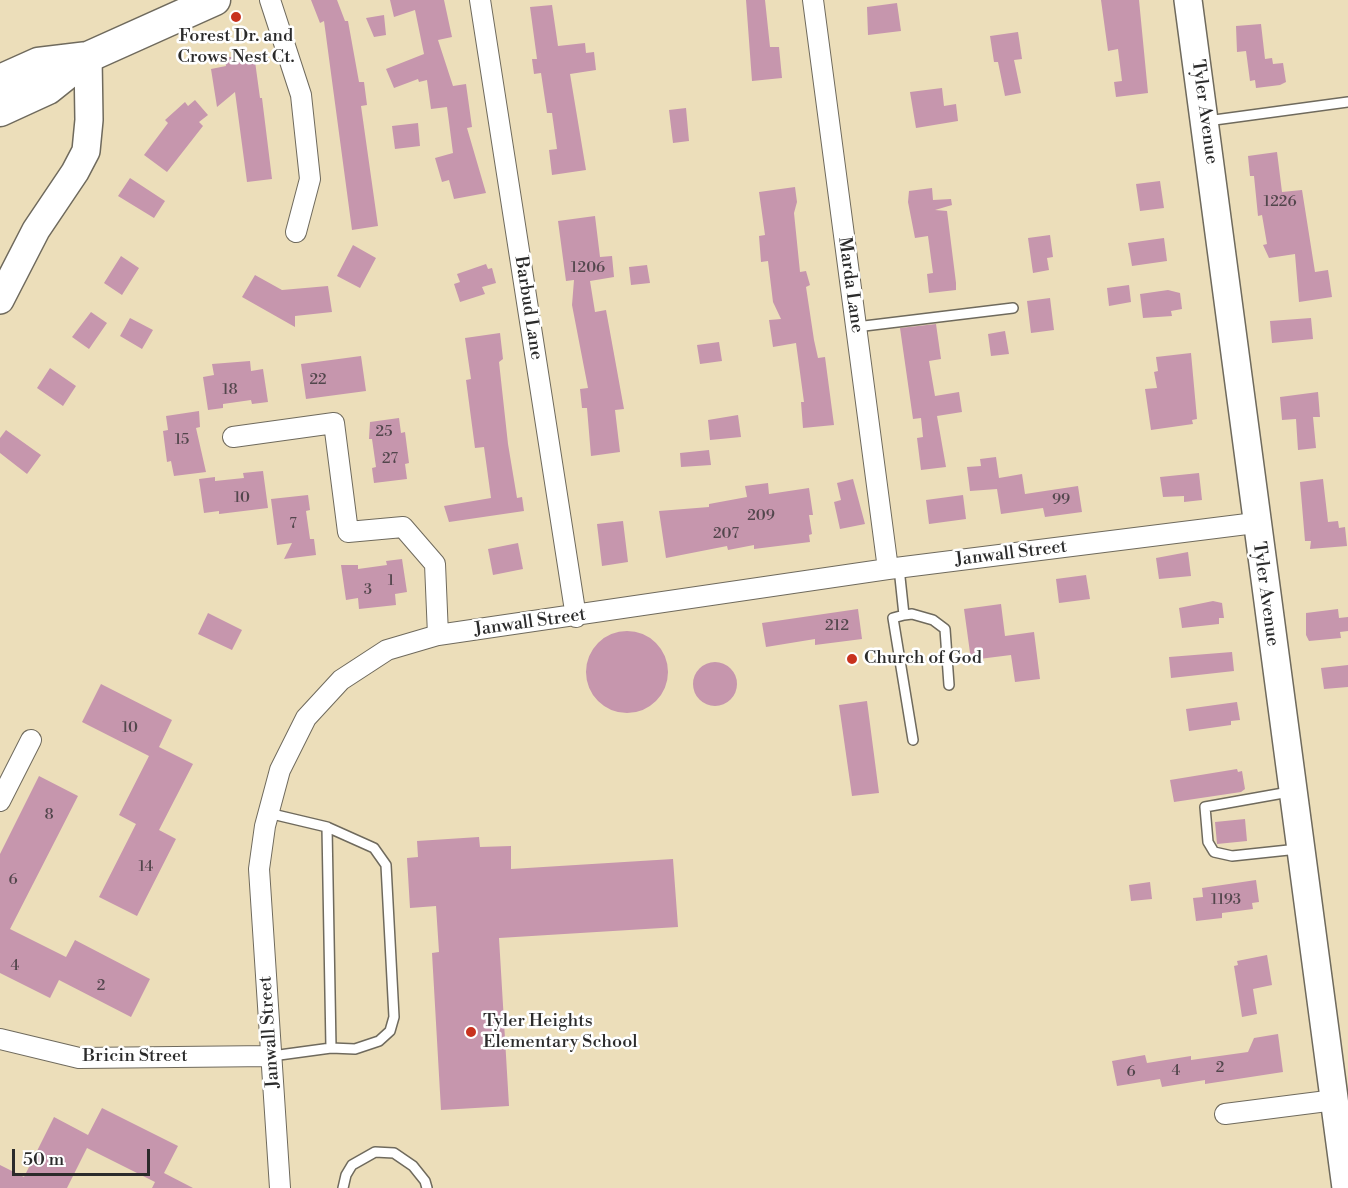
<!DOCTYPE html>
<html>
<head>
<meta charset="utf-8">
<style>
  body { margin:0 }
  #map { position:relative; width:1348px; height:1188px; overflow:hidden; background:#ecdeba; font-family:"Libre Bodoni",serif }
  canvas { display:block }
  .scale { position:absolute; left:12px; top:1149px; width:138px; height:27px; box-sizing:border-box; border:3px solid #2b2b2b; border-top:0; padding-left:8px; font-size:18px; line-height:21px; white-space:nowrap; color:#2b2b2b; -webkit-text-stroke:4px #fff; paint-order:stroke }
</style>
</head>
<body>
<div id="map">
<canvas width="1348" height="1188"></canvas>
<div class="scale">50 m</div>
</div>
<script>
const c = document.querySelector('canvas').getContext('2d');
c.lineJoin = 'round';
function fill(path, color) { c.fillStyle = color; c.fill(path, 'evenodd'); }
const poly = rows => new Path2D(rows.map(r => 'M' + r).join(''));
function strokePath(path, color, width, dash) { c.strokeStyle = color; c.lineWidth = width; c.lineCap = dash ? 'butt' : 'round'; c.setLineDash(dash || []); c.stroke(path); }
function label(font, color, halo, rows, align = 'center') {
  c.font = font + ' "Libre Bodoni",serif'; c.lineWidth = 5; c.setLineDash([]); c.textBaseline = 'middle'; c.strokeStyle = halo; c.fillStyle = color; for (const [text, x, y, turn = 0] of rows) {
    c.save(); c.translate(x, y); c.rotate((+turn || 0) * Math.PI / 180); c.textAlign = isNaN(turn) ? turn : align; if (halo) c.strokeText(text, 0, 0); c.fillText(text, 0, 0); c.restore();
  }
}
fill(poly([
  [311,0,337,0,345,21,348,21,359,82,364,82,367,105,361,106,378,226,352,230,324,21,320,23],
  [390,0,444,0,452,37,438,40,453,86,466,84,472,127,467,128,486,193,454,199,449,180,442,182,435,158,453,153,447,107,431,109,427,80,419,82,418,79,394,88,386,69,424,54,415,10,394,17],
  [746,0,765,0,770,47,779,47,782,78,752,81],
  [1101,0,1139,0,1148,93,1116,97,1114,82,1122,81,1118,49,1108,51],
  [897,3,901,31,868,35,867,7],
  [552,5,558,46,585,43,586,53,594,52,596,70,570,74,586,170,552,175,549,150,557,149,552,113,547,113,541,73,534,74,532,59,537,59,530,7],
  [384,15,386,35,374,37,366,18],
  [1261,24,1265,59,1272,58,1273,64,1283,63,1286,82,1280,85,1256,88,1255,80,1250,81,1246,51,1237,52,1236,26],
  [1018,32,1022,59,1014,60,1021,93,1005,96,998,62,994,62,990,36],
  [254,54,260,98,262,98,272,179,247,182,235,92,217,107,211,69,226,66,225,59,230,57],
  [942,88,944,106,956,104,958,121,916,128,910,92],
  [195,100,208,115,199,122,203,126,167,172,144,155,168,123,165,120,185,102,188,106],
  [686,108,689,141,673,143,669,110],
  [418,123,420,146,395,149,392,126],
  [1277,152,1282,192,1302,190,1315,272,1328,270,1332,297,1299,302,1295,254,1269,258,1263,245,1267,244,1262,215,1258,216,1254,176,1250,176,1248,156],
  [130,178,165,201,154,218,118,196],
  [1160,181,1164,208,1140,211,1136,184],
  [795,187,797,202,794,213,800,272,806,271,810,285,806,287,814,340,818,358,825,357,834,425,803,428,801,402,804,402,796,343,773,347,769,320,781,319,773,302,768,261,761,262,759,236,765,235,759,192],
  [932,188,933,200,951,199,952,205,935,210,947,211,956,283,956,290,929,293,927,274,933,273,928,236,915,238,908,202,909,191],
  [595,216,600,257,612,256,614,277,590,281,595,312,606,310,624,409,615,410,620,452,591,456,587,408,582,408,580,389,588,388,572,305,574,280,566,281,558,221],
  [1050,235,1053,257,1047,258,1049,270,1033,273,1028,238],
  [1164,238,1167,261,1132,266,1128,243],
  [353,245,376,258,360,288,337,276],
  [121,256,139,268,122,295,104,283],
  [486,264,488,269,492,268,496,283,482,287,485,294,460,302,454,284,460,282,457,274],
  [647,265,650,283,631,285,629,267],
  [255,275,282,290,328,286,332,312,295,316,295,327,242,297],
  [1129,285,1131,302,1109,306,1107,288],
  [1168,290,1180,293,1182,309,1171,311,1172,316,1143,318,1140,294],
  [1050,298,1054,330,1031,333,1027,301],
  [91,312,107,323,89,349,72,337],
  [130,318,153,330,142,349,120,336],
  [1311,318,1313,339,1272,343,1270,321],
  [936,324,941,359,929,361,935,396,959,392,962,412,937,416,946,467,921,470,917,438,923,437,921,418,913,419,900,328],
  [1005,331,1009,354,991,356,988,334],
  [500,333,503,359,499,362,508,444,517,498,522,497,524,511,449,522,444,506,491,498,484,447,475,448,466,380,471,379,465,338],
  [719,342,722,361,700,364,697,345],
  [1191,353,1197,419,1192,420,1193,424,1151,430,1145,389,1157,388,1154,372,1158,371,1156,357],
  [361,356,366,391,306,399,301,364],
  [250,361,251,371,263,369,268,402,252,404,251,400,223,404,223,408,208,410,203,377,214,375,212,364],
  [50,368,76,386,63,406,37,388],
  [1318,392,1320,417,1313,417,1316,448,1298,450,1296,419,1282,420,1280,397],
  [199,411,200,427,196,428,206,472,174,476,171,461,167,462,163,431,168,430,166,416],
  [738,415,741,437,710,440,708,420],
  [399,418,401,433,405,432,409,463,405,464,407,479,374,483,372,468,376,467,372,439,369,439,370,422],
  [6,430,41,455,27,474,0,453,0,438],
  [709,450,711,465,681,467,680,453],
  [996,457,999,478,1022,474,1025,494,1078,486,1082,512,1045,517,1043,508,1001,514,997,489,970,491,967,467,981,466,980,459],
  [263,471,268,508,219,514,219,511,204,513,199,479,215,477,215,481,244,478,243,473],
  [1199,473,1202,500,1184,502,1184,496,1163,497,1160,477],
  [853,479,865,524,840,529,834,502,841,500,837,483],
  [1323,479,1328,522,1338,521,1339,528,1345,527,1347,546,1310,549,1311,541,1305,541,1300,482],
  [768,483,769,494,809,488,813,515,809,515,812,534,809,535,810,542,754,549,754,545,728,550,727,546,666,558,659,511,709,507,709,504,747,497,745,486],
  [308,495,310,510,306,511,310,539,314,539,316,555,284,559,292,543,277,545,271,499],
  [963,495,966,519,929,524,926,500],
  [623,521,628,562,602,566,597,524],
  [518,543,523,569,493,575,488,549],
  [1188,552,1191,576,1159,579,1156,558],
  [402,559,407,592,395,594,396,605,359,609,358,598,346,600,341,565,358,565,358,569,387,565,386,561],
  [1086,575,1090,599,1059,603,1056,579],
  [1213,601,1222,603,1224,618,1219,618,1219,624,1182,628,1179,608],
  [1001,604,1005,636,1034,632,1040,679,1015,682,1011,655,971,660,964,609],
  [858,609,862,639,815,645,815,639,766,647,762,623],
  [1338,609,1339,618,1348,617,1348,631,1340,632,1341,638,1309,641,1306,635,1306,613],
  [208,613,242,630,232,650,198,634],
  '586 672a41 41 0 1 1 82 0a41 41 0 1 1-82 0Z',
  [1232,652,1234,671,1171,678,1169,657],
  '693 684a22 22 0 1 1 44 0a22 22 0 1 1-44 0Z',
  [1348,665,1348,687,1324,689,1321,668],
  [101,684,172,720,159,747,193,764,159,830,176,839,137,916,99,897,136,824,119,815,149,756,82,722],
  [867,701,879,793,852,796,839,705],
  [1237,702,1240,720,1231,721,1231,725,1189,731,1186,709],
  [1237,769,1238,772,1242,771,1245,789,1241,792,1174,802,1170,780],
  [39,776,78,796,10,929,66,957,75,940,150,979,131,1017,59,980,50,998,0,973,0,854],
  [1245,819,1247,841,1217,844,1215,822],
  [479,837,480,847,511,846,511,869,673,859,678,927,499,938,509,1106,441,1110,432,953,439,952,436,906,410,908,407,858,418,857,417,841],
  [1256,880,1259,902,1252,903,1253,909,1222,913,1222,918,1196,921,1193,898,1203,897,1202,888],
  [1150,882,1152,899,1131,901,1129,885],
  [1267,955,1272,985,1253,989,1257,1014,1242,1017,1234,966,1238,965,1237,961],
  [1278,1034,1283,1072,1205,1084,1205,1080,1162,1087,1160,1079,1117,1086,1112,1061,1145,1055,1147,1063,1191,1056,1191,1060,1248,1052,1254,1038],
  [102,1108,178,1146,164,1173,193,1188,152,1188,155,1182,87,1148,67,1188,0,1188,0,1165,24,1177,54,1117,88,1135]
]), '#c696ad');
const lane = poly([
  [1207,121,1348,102],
  [856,327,1013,308],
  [899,568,904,615,893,618,913,740],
  [904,615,912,614,933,620,945,629,949,685],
  [1289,792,1205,807,1208,842,1214,852,1232,856,1298,849],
  [268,813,327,827,331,1048],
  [272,1056,331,1048,355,1049,379,1041,390,1031,394,1017,386,865,374,848,327,827],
  [343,1188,346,1175,352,1165,375,1152,394,1153,413,1166,425,1181,427,1188]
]);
const street = poly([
  [270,0,301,95,310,179,296,232],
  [480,0,576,617],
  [813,0,888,569],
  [233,437,334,423,348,532,403,527,435,564,438,635],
  [0,801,31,740],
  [0,1039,79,1058,272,1056],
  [1225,1114,1335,1100],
  [280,1188,259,869,265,826,280,770,306,718,341,680,387,650,438,635,888,569,1255,523]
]);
const secondary = poly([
  [1188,0,1346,1188],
  [0,300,36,230,75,172,86,151,89,120,88,57]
]);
const primary = poly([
  [0,80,38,63,88,57],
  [0,111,48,89,88,57,215,0]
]);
strokePath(lane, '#6f6a5d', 12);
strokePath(street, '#6f6a5d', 22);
strokePath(secondary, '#6f6a5d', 30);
strokePath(primary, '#6f6a5d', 33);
strokePath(lane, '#fff', 9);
strokePath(street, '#fff', 20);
strokePath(secondary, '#fff', 27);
strokePath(primary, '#fff', 30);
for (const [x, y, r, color] of [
  [236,17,6,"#c8321e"],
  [852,659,6,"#c8321e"],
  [471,1032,6,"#c8321e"]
]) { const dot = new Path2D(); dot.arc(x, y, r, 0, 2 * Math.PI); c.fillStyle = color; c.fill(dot); strokePath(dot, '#fff', 2); }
label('15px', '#52464c', null, [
  ["1226",1280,202],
  ["1206",588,268],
  ["22",318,380],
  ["18",230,390],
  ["25",384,432],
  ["15",182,440],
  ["27",390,459],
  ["10",242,498],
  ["99",1061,500],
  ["209",761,516],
  ["7",293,524],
  ["207",726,534],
  ["1",391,581],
  ["3",368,590],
  ["212",837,626],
  ["10",130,728],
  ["8",49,815],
  ["14",146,867],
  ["6",13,880],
  ["1193",1226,900],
  ["4",15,966],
  ["2",101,986],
  ["2",1220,1068],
  ["4",1176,1071],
  ["6",1131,1072]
]);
label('18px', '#2b2b2b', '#fff', [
  ["Forest Dr. and",236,37,"center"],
  ["Crows Nest Ct.",236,58,"center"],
  ["Church of God",864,659],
  ["Tyler Heights",483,1022],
  ["Elementary School",483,1043]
], 'left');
label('18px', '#2b2b2b', '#fff', [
  ["Tyler Avenue",1204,112,82],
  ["Marda Lane",850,285,82],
  ["Barbud Lane",528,308,81],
  ["Janwall Street",1011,554,-7],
  ["Tyler Avenue",1265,594,82],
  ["Janwall Street",530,623,-8],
  ["Janwall Street",270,1032,-94],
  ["Bricin Street",135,1057]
]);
</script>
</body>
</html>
